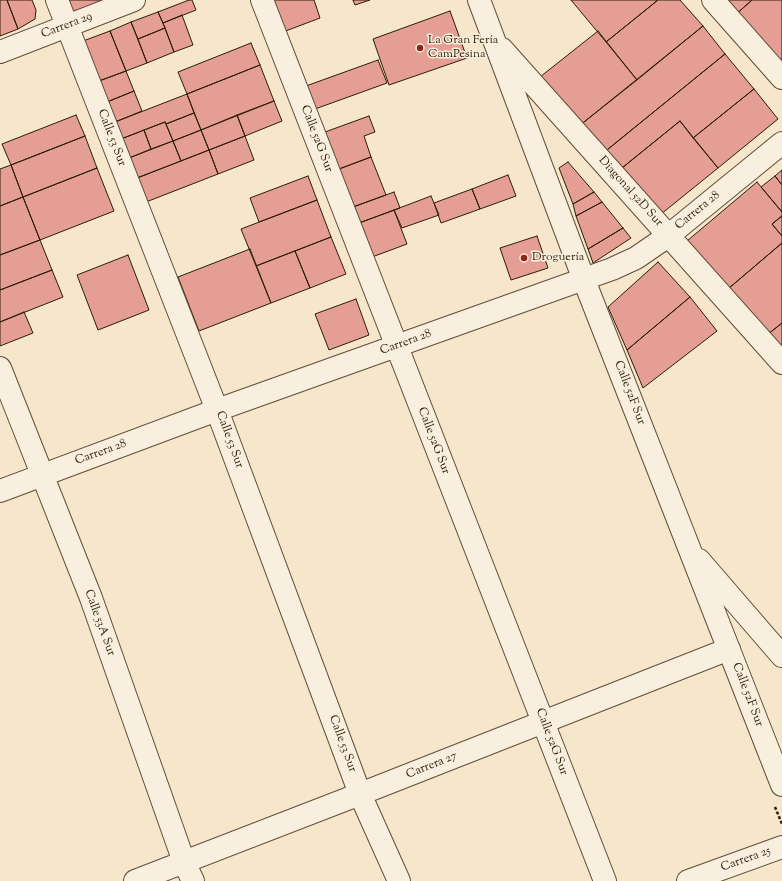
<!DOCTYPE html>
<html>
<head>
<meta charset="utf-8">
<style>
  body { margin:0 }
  canvas { display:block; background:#f6e6cc }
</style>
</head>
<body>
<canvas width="782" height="881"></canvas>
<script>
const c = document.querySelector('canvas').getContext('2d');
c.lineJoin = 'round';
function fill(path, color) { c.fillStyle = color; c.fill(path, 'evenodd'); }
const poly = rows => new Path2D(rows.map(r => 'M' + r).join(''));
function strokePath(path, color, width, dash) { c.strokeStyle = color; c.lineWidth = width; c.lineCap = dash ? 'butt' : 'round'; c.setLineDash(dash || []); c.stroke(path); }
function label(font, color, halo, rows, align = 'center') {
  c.font = font + ' "Sorts Mill Goudy",serif'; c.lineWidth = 3; c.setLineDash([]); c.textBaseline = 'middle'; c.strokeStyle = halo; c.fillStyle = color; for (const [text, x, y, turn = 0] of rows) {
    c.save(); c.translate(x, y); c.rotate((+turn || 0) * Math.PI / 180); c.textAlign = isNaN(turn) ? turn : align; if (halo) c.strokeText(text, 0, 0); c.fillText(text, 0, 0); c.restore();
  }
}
const building = poly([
  [0,0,7,0,18,29,0,36,0,0],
  [7,0,32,0,36,10,35,19,18,29,7,0],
  [69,0,103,0,73,12,69,0],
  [189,0,192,0,196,10,163,23,158,12,189,0],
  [272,0,314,0,320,18,283,32,272,0],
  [353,0,370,0,355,5,353,0],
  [571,0,658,0,606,42,571,0],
  [658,0,680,0,703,26,637,80,606,42,658,0],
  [718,0,752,0,733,17,718,0],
  [752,0,782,0,782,75,733,17,752,0],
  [450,11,467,58,389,85,373,39,450,11],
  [158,12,165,28,138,39,131,22,158,12],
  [182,15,193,45,174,52,163,23,182,15],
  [131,22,147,63,126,71,110,31,131,22],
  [703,26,725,54,602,154,579,126,703,26],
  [165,28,174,52,147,63,138,39,165,28],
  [110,31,126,71,99,81,83,41,110,31],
  [598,31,637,80,579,126,540,77,598,31],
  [251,43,260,65,187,94,178,72,251,43],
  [725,54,754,89,693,138,680,121,617,172,602,154,725,54],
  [378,60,387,83,315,109,306,86,378,60],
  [260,65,274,101,201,130,187,94,260,65],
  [126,71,134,91,107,102,99,81,126,71],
  [754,89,778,119,718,168,693,138,754,89],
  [134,91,142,111,115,122,107,102,134,91],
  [187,94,194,113,166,124,165,122,121,139,115,122,187,94],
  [274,101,282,121,245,136,237,115,274,101],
  [194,113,201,130,173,141,166,124,194,113],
  [76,115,85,136,11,165,2,144,76,115],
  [237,115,245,136,209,150,201,130,237,115],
  [369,116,375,132,364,136,371,157,339,169,325,132,369,116],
  [680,121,718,168,655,219,617,172,680,121],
  [165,122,173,141,151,149,144,130,165,122],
  [144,130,151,149,129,158,121,139,144,130],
  [201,130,209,150,181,161,173,141,201,130],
  [85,136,97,168,23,197,11,165,85,136],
  [245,136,254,160,218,174,209,150,245,136],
  [173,141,181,161,137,178,129,158,173,141],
  [209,150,218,174,146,202,137,178,209,150],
  [371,157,386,195,353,207,339,169,371,157],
  [568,162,594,192,573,204,559,168,568,162],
  [11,165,23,197,0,206,0,169,11,165],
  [97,168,114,211,40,240,23,197,97,168],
  [782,170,782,185,775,176,782,170],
  [508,175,516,196,480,209,472,189,508,175],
  [308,176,317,200,259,222,250,198,308,176],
  [775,176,782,185,782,212,761,187,775,176],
  [757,182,782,212,782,216,772,224,782,236,782,243,728,289,687,241,757,182],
  [472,189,480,209,441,223,434,203,472,189],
  [394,192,400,208,359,223,353,207,394,192],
  [594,192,602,202,576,216,573,204,594,192],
  [431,196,439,215,402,228,394,210,431,196],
  [23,197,40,240,0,255,0,206,23,197],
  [317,200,331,237,256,266,241,229,317,200],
  [602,202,623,228,588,249,576,216,602,202],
  [394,210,407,244,372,257,359,223,394,210],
  [782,216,782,236,772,224,782,216],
  [623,228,631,238,593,263,588,249,623,228],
  [537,236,548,268,511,280,500,248,537,236],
  [331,237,346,274,310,288,295,251,331,237],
  [40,240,52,270,0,290,0,255,40,240],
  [782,243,782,323,767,335,728,289,782,243],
  [250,249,271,303,199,331,178,277,250,249],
  [295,251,310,288,271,303,256,266,295,251],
  [128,255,149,310,98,330,77,275,128,255],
  [658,262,690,297,627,350,608,307,658,262],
  [52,270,63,297,0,322,0,290,52,270],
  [690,297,717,331,643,388,627,350,690,297],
  [356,299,369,335,329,350,315,314,356,299],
  [24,312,33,333,0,346,0,322,24,312],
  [782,323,782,352,767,335,782,323]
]);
fill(building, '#e49e94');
strokePath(building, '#2d1c06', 1);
const minor = poly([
  [57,0,217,410,360,794,399,881],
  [262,0,605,881],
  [479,0,584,280,782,785],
  [713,0,782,78],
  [502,49,782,363],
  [0,52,134,0],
  [0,368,91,598,184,862,193,881],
  [0,491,217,410,612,269,636,258,668,236,782,143],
  [699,560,782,656],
  [135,881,360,794,729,649],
  [688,881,782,847]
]);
strokePath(minor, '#5f4e38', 24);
strokePath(poly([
  [775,807,782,824]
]), '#2d1c06', 2.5, [3, 2]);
strokePath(minor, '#f9efde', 22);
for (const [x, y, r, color] of [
  [420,48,4,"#8f2418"],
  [524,258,4,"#8f2418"]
]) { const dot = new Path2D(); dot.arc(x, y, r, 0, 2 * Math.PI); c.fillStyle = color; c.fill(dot); strokePath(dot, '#f9efde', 1.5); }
label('12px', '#2d1c06', '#f9efde', [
  ["Carrera 29",67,26,-21],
  ["Calle 53 Sur",111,138,69],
  ["Calle 52G Sur",316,139,69],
  ["Diagonal 52D Sur",630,192,48],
  ["Carrera 28",698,211,-39],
  ["Carrera 28",406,343,-20],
  ["Calle 52F Sur",629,393,69],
  ["Calle 53 Sur",229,440,70],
  ["Calle 52G Sur",433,441,69],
  ["Carrera 28",101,453,-20],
  ["Calle 53A Sur",99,623,70],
  ["Calle 52F Sur",747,695,69],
  ["Calle 52G Sur",551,742,69],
  ["Calle 53 Sur",342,744,70],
  ["Carrera 27",432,766,-22],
  ["Carrera 25",746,860,-20]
]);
label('12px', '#2d1c06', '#f9efde', [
  ["La Gran Fería",428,41],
  ["CamPesina",428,55],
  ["Droguería",532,258]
], 'left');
</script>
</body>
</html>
